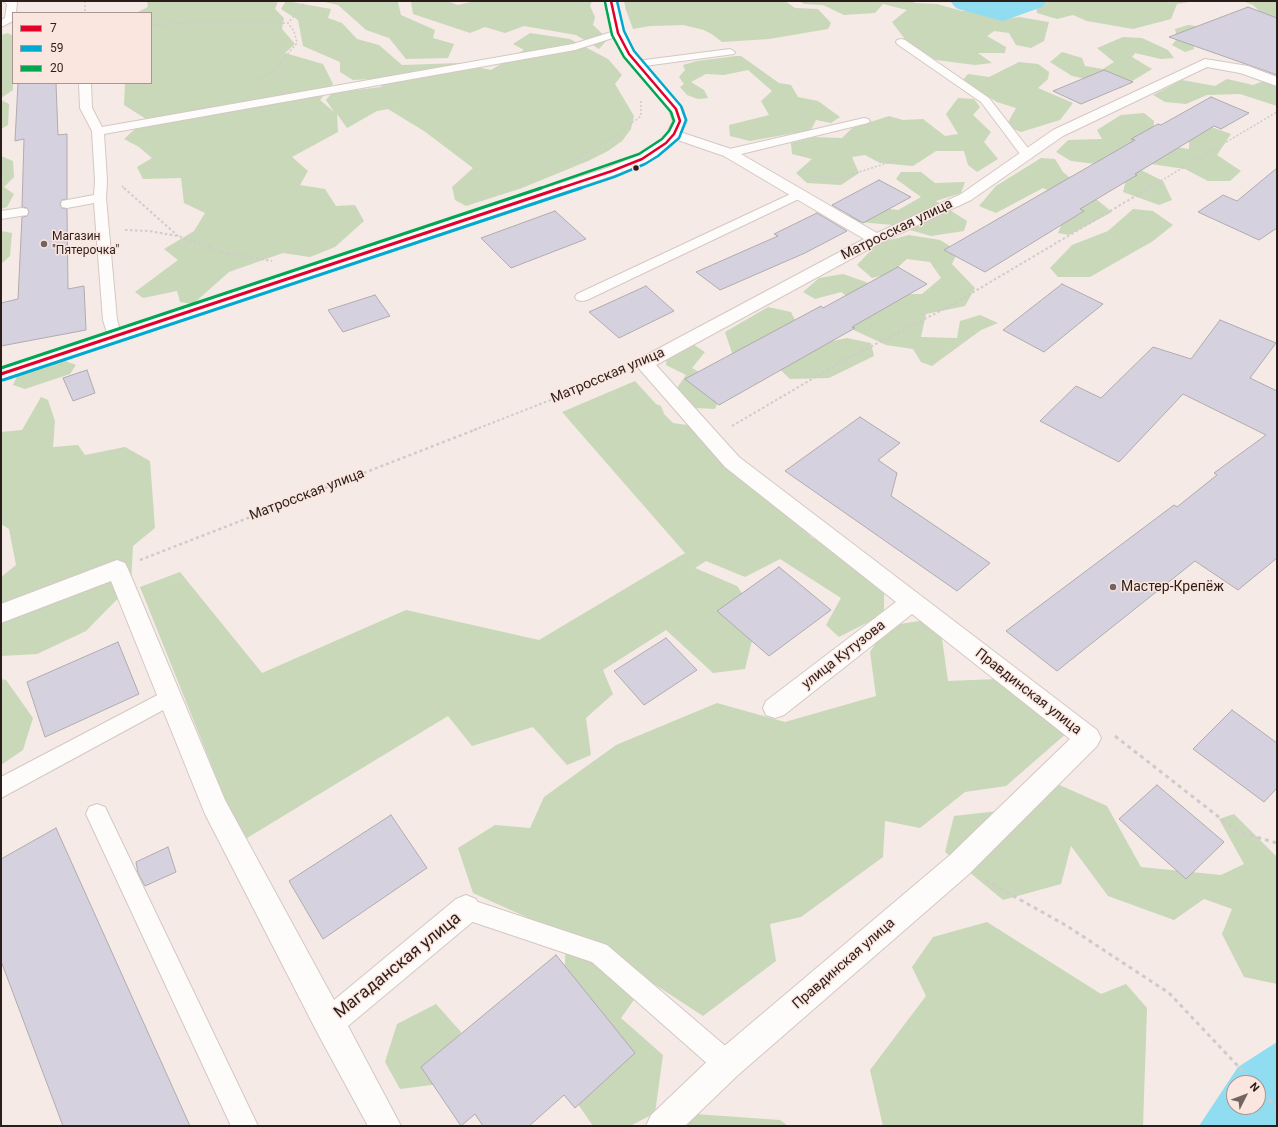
<!DOCTYPE html>
<html>
<head>
<meta charset="utf-8">
<style>
  body { margin:0 }
  #map { position:relative; width:1278px; height:1127px; overflow:hidden; background:#f5eae5; font-family:Roboto,sans-serif }
  canvas { display:block }
  .frame { position:absolute; inset:0; border:2px solid #2b1e1a; pointer-events:none }
  .legend { position:absolute; left:12px; top:12px; width:140px; height:72px; box-sizing:border-box; background:#fbe6df; border:1px solid #a89690; margin:0; padding:5px 7px; list-style:none; font-size:12px; color:#2b1e1a }
  .legend li { display:flex; align-items:center; gap:8px; height:20px }
  .legend b { width:20px; border:1px solid #a89690 }
  .north { position:absolute; left:1226px; top:1075px; width:40px; height:40px; box-sizing:border-box; background:#fbe6df; border:1px solid #a89690; border-radius:50%; rotate:48deg; font-size:11px; font-weight:700; line-height:16px; text-align:center; color:#2b1e1a }
  .north::after { content:''; display:block; margin:auto; width:14px; height:18px; background:#726561; clip-path:polygon(50% 0,100% 100%,50% 72%,0 100%) }
</style>
</head>
<body>
<div id="map">
<canvas width="1278" height="1127"></canvas>
<div class="frame"></div>
<ul class="legend">
<li><b style="height:5px;background:#e4002b"></b>7</li>
<li><b style="height:5px;background:#00a9ce"></b>59</li>
<li><b style="height:5px;background:#00a651"></b>20</li>
</ul>
<div class="north">N</div>
</div>
<script>
const c = document.querySelector('canvas').getContext('2d');
c.lineJoin = 'round';
function fill(path, color) { c.fillStyle = color; c.fill(path, 'evenodd'); }
const poly = rows => new Path2D(rows.map(r => 'M' + r).join(''));
function strokePath(path, color, width, dash) { c.strokeStyle = color; c.lineWidth = width; c.lineCap = dash ? 'butt' : 'round'; c.setLineDash(dash || []); c.stroke(path); }
function label(font, color, halo, rows, align = 'center') {
  c.font = font + ' Roboto,sans-serif'; c.lineWidth = 3; c.setLineDash([]); c.textBaseline = 'middle'; c.strokeStyle = halo; c.fillStyle = color; for (const [text, x, y, turn = 0] of rows) {
    c.save(); c.translate(x, y); c.rotate((+turn || 0) * Math.PI / 180); c.textAlign = isNaN(turn) ? turn : align; if (halo) c.strokeText(text, 0, 0); c.fillText(text, 0, 0); c.restore();
  }
}
fill(poly([
  [147,1,278,1,275,9,284,18,282,29,295,44,285,53,323,64,333,84,320,100,334,112,326,100,332,93,381,87,386,78,353,80,340,72,340,62,303,46,298,20,281,9,286,1,331,9,328,18,342,23,357,39,379,45,402,65,459,63,491,70,524,50,513,44,530,33,570,39,608,59,622,75,615,84,634,116,631,129,622,141,608,151,588,161,522,188,466,206,455,200,452,187,473,168,424,131,388,109,377,111,347,128,337,114,338,132,292,157,308,171,300,185,325,189,336,206,355,205,364,221,335,247,310,257,283,253,229,272,193,304,180,302,177,291,143,298,135,292,178,260,164,249,194,231,205,213,184,203,181,178,143,179,137,167,152,158,139,147,124,139,146,119,124,105,125,83,151,83,151,13,136,13,148,7],
  [320,1,403,1,398,2,401,15,435,30,433,38,454,44,448,58,406,59,389,38,366,30,338,5],
  [417,1,447,1,458,5,475,1,592,1,590,6,595,17,593,25,608,39,599,49,576,35,524,26,505,33,485,27,470,33,413,14,411,2],
  [624,1,785,1,795,8,818,9,831,23,828,29,769,39,722,42,713,35,704,30,683,25,650,26,633,29,626,10],
  [799,1,912,1,915,3,937,4,962,11,974,10,1004,19,1019,17,1049,22,1044,41,1031,48,1016,45,1009,33,994,31,987,36,1006,47,1005,53,978,53,992,63,975,65,936,60,910,46,892,22,907,10,883,4,875,13,844,15,823,5,804,4],
  [1052,1,1195,1,1177,4,1171,19,1133,29,1087,21,1073,15,1057,19,1037,13,1036,5],
  [1243,1,1277,1,1277,28,1253,5],
  [1188,25,1204,27,1193,44,1194,49,1185,52,1172,45,1177,39,1175,29],
  [8,33,13,36,13,90,1,98,1,35],
  [1123,37,1142,38,1168,50,1174,58,1161,59,1135,53,1132,57,1152,69,1121,88,1103,89,1091,80,1072,76,1050,62,1062,52,1082,58,1085,66,1103,69,1114,62,1097,48],
  [736,56,741,56,779,83,791,85,798,97,818,101,840,117,831,123,816,120,811,130,750,141,730,136,729,125,769,115,761,101,772,91,748,70,724,75,706,74,691,82,704,90,708,98,698,99,687,95,680,87,684,84,679,77,685,70,683,65,697,61],
  [1019,62,1038,64,1049,72,1048,79,1038,88,1073,103,1060,120,1021,132,1006,126,1016,108,997,102,962,81,968,74,989,77],
  [1227,79,1253,85,1263,81,1277,85,1277,106,1240,94,1207,95,1186,104,1165,102,1153,95,1182,80,1215,86],
  [958,98,974,99,980,107,973,115,991,132,984,142,998,159,977,172,968,165,964,151,936,151,913,166,880,163,865,155,852,157,859,173,841,185,807,183,796,173,812,159,792,154,791,143,814,137,842,138,852,128,889,116,903,120,923,119,945,136,958,134,946,114],
  [1,100,9,104,8,125,1,129],
  [1144,113,1154,121,1153,144,1189,149,1189,129,1203,124,1231,134,1217,155,1241,171,1230,181,1208,181,1185,169,1151,164,1141,170,1163,181,1172,200,1159,205,1123,192,1129,168,1071,161,1056,152,1068,140,1102,139,1097,130,1121,115],
  [1,156,13,161,14,177,4,187,14,194,7,207,1,209],
  [1041,158,1055,159,1063,172,1112,212,1069,235,1058,233,1071,201,1043,188,996,213,979,206,996,186],
  [901,172,921,172,935,183,965,182,961,193,936,201,967,221,964,231,931,236,893,225,848,221,850,210,865,206,898,210,921,197,896,179],
  [1133,209,1153,211,1173,225,1153,241,1090,277,1058,277,1050,268,1072,245,1108,231],
  [1,231,12,233,10,256,1,264],
  [909,235,940,240,958,251,952,264,975,288,965,306,926,314,921,337,957,338,960,321,980,315,998,323,981,330,932,366,921,362,913,349,886,345,845,326,848,297,841,292,815,299,803,292,819,278,843,274,866,282,885,294,922,294,941,278,930,262,907,259,890,274,872,278,857,265,878,243],
  [768,307,791,312,808,346,847,338,871,343,874,356,829,378,790,379,769,359,732,353,725,332],
  [691,343,705,352,692,368,724,386,715,409,695,408,675,391,686,375,666,365,667,354],
  [63,360,76,365,70,374,25,389,13,385,17,376],
  [635,381,656,404,661,406,664,414,673,423,694,426,784,505,812,538,856,552,884,585,884,614,839,637,826,625,841,598,780,559,745,577,706,561,695,568,737,586,758,616,745,669,713,673,666,630,603,670,613,694,586,718,591,755,567,765,533,727,472,746,448,716,242,841,140,587,180,572,262,673,406,610,539,640,685,553,562,412],
  [41,397,48,400,55,421,53,447,78,445,85,455,125,447,150,461,155,528,133,546,131,585,86,631,37,654,1,656,1,577,16,565,9,529,1,524,1,432,22,430],
  [939,618,948,681,1020,678,1068,732,1006,786,965,792,920,828,885,821,883,857,801,917,770,924,776,961,703,1016,648,980,621,1018,663,1055,655,1113,630,1126,593,1126,573,1097,563,1014,566,935,473,893,458,848,495,825,530,828,544,797,616,745,717,703,785,722,876,696,870,652,887,626],
  [1,679,6,680,33,718,23,750,1,765],
  [1055,783,1107,806,1141,867,1221,875,1244,864,1219,819,1234,814,1276,856,1277,847,1277,984,1244,977,1222,934,1232,909,1204,899,1174,920,1108,896,1071,846,1061,884,1003,900,945,852,954,816,1033,807],
  [987,922,1101,994,1126,984,1147,1008,1143,1126,883,1126,870,1070,926,996,912,967,933,937],
  [436,1004,461,1032,439,1084,400,1089,385,1062,397,1024],
  [695,1114,780,1120,788,1126,687,1126]
]), '#c8d8b9');
fill(poly([
  [1277,1042,1277,1126,1199,1126,1238,1067],
  [1234,1083,1258,1083,1258,1107,1234,1107]
]), '#90dcf0');
fill(poly([
  [950,1,1001,2,1005,1,1047,1,1042,7,1003,21,958,9,955,7,950,1]
]), '#90dcf0');
const building = poly([
  [1248,7,1277,18,1277,75,1169,37,1248,7],
  [1104,70,1133,82,1081,104,1053,91,1104,70],
  [18,83,56,83,58,135,67,134,67,199,62,200,60,204,62,208,67,209,68,289,84,286,86,330,1,346,1,303,18,299,22,217,27,216,29,212,27,208,22,207,24,139,15,141,18,83],
  [1211,97,1249,113,1221,129,1214,126,1135,174,1137,175,1080,209,1084,211,985,272,944,250,1135,140,1131,139,1158,124,1161,125,1211,97],
  [1277,168,1277,228,1259,240,1198,212,1223,195,1237,201,1277,168],
  [879,180,911,197,863,223,832,205,879,180],
  [555,211,586,239,511,268,481,238,555,211],
  [817,213,847,231,805,253,720,290,696,272,778,236,774,234,817,213],
  [898,267,927,284,852,327,855,328,719,405,685,379,821,306,823,308,898,267],
  [1062,284,1103,304,1044,352,1003,330,1062,284],
  [646,286,674,311,619,338,589,312,646,286],
  [375,295,390,316,343,332,328,310,375,295],
  [1220,320,1276,343,1250,378,1277,391,1277,558,1238,590,1195,561,1057,671,1006,631,1174,505,1177,507,1217,475,1214,473,1266,435,1183,394,1119,462,1040,421,1076,386,1101,398,1153,347,1191,359,1220,320],
  [87,370,95,393,73,401,63,378,87,370],
  [860,417,900,443,878,460,897,473,891,496,990,563,957,591,785,471,860,417],
  [779,567,831,610,769,656,717,611,779,567],
  [666,638,697,670,644,705,614,671,666,638],
  [118,642,139,694,45,737,27,682,118,642],
  [1232,710,1277,743,1277,788,1264,802,1193,749,1232,710],
  [1157,785,1224,842,1186,879,1119,819,1157,785],
  [391,815,427,868,323,939,289,881,391,815],
  [56,828,190,1126,63,1126,1,961,1,859,56,828],
  [168,847,176,872,145,886,138,873,136,862,168,847],
  [556,955,635,1053,575,1108,564,1095,529,1126,483,1126,475,1114,461,1126,421,1067,556,955]
]);
fill(building, '#d6d1de');
strokePath(building, '#b0abaf', 1);
const lane = poly([
  [3,1,17,2,16,13,13,13,13,21,1,27,1,20,5,18,7,4,3,1],
  [618,30,622,31,623,33,622,35,575,50,104,134,107,181,106,198,117,320,122,336,120,339,115,341,110,339,108,336,103,320,94,203,67,208,62,207,61,204,62,201,94,195,95,181,92,131,80,108,79,83,91,83,92,108,102,127,573,44,618,30],
  [901,39,905,40,989,98,1031,152,1033,155,1031,158,1023,158,981,102,897,44,896,42,897,40,901,39],
  [730,49,735,52,734,54,637,67,632,64,637,61,730,49],
  [864,118,868,119,870,121,868,123,729,157,725,156,723,153,725,150,864,118],
  [799,190,803,191,805,194,803,197,587,300,582,301,577,300,575,297,577,294,799,190],
  [22,208,27,209,28,212,27,215,1,219,1,211,22,208],
  [169,689,176,691,179,697,176,703,1,798,1,777,169,689],
  [97,804,105,807,258,1126,231,1126,86,814,89,807,97,804],
  [466,898,607,945,736,1055,740,1064,736,1073,727,1077,718,1073,592,962,458,917,455,909,458,901,466,898]
]);
const street = poly([
  [1205,59,1248,66,1277,77,1277,86,1240,73,1207,67,1063,136,971,200,882,242,656,365,739,457,1097,730,1101,738,1097,746,969,874,738,1075,685,1126,646,1126,651,1115,716,1053,949,856,1070,739,912,614,784,715,775,718,766,715,763,708,766,701,896,602,725,467,635,364,637,360,864,239,724,156,669,137,667,134,669,131,674,130,734,150,877,233,961,194,1053,130,1205,59],
  [117,560,125,563,128,569,225,800,334,1000,456,899,466,895,476,899,480,909,476,919,348,1026,401,1126,368,1126,318,1034,205,814,111,581,1,623,1,604,117,560]
]);
const secondary = poly([
  [605,1,617,1,624,33,635,53,683,109,687,121,681,134,671,146,660,154,647,162,617,174,1,380,1,368,607,168,637,156,650,148,661,140,667,133,673,121,669,110,622,54,612,33,605,1]
]);
strokePath(lane, '#d3c8c4', 2);
strokePath(street, '#d3c8c4', 2);
strokePath(secondary, '#d3c8c4', 2);
strokePath(poly([
  [85,1,85,13],
  [151,25,187,23,288,23,306,1],
  [255,83,273,71,297,43,294,31,288,23],
  [568,163,611,139,641,116,641,101],
  [813,176,837,179,897,160],
  [122,186,125,189],
  [1147,189,1277,112]
]), '#d0cbc9', 1.5, [2, 2]);
strokePath(poly([
  [124,188,178,236],
  [125,230,149,231,178,236,226,253,272,261],
  [732,426,841,362,950,306,1149,188],
  [474,430,622,372]
]), '#d0cbc9', 2, [2.5, 2.5]);
strokePath(poly([
  [140,560,477,429]
]), '#d0cbc9', 2.5, [3, 3]);
strokePath(poly([
  [1115,736,1238,832,1277,843],
  [985,880,1067,926,1169,993,1254,1083],
  [1258,1088,1277,1108]
]), '#d0cbc9', 3, [4, 4]);
fill(lane, '#fefcfb');
fill(street, '#fefcfb');
fill(secondary, '#fefcfb');
strokePath(poly([
  [558,189,612,171,642,159,666,143,674,134,680,121,676,109,629,54,618,33,611,1]
]), '#e4002b', 2.5);
strokePath(poly([
  [1,374,561,188]
]), '#e4002b', 3);
strokePath(poly([
  [578,189,614,177,645,164,658,156,679,138,686,120,681,106,634,51,624,31,617,1]
]), '#00a9ce', 2.5);
strokePath(poly([
  [3,380,581,188]
]), '#00a9ce', 3);
strokePath(poly([
  [538,189,639,154,662,139,669,131,674,121,671,112,624,57,612,35,605,2]
]), '#00a651', 2.5);
strokePath(poly([
  [1,368,541,188]
]), '#00a651', 3);
for (const [x, y, r, color] of [
  [636,168,3.5,"#2b1e1a"],
  [44,244,4,"#726561"],
  [1113,587,4,"#726561"]
]) { const dot = new Path2D(); dot.arc(x, y, r, 0, 2 * Math.PI); c.fillStyle = color; c.fill(dot); strokePath(dot, '#fbe6df', 1.5); }
label('12px', '#2b1e1a', '#fbe6df', [
  ["Магазин",52,237],
  ["\"Пятерочка\"",52,251]
], 'left');
label('14px', '#2b1e1a', '#fbe6df', [
  ["Матросская улица",897,230,-26],
  ["Матросская улица",608,376,-23],
  ["Матросская улица",307,495,-21],
  ["улица Кутузова",844,655,-38],
  ["Правдинская улица",1028,692,38],
  ["Правдинская улица",844,964,-41]
]);
label('14px', '#2b1e1a', '#fbe6df', [
  ["Мастер-Крепёж",1121,587]
], 'left');
label('17px', '#2b1e1a', '#fbe6df', [
  ["Магаданская улица",398,966,-39]
]);
</script>
</body>
</html>
